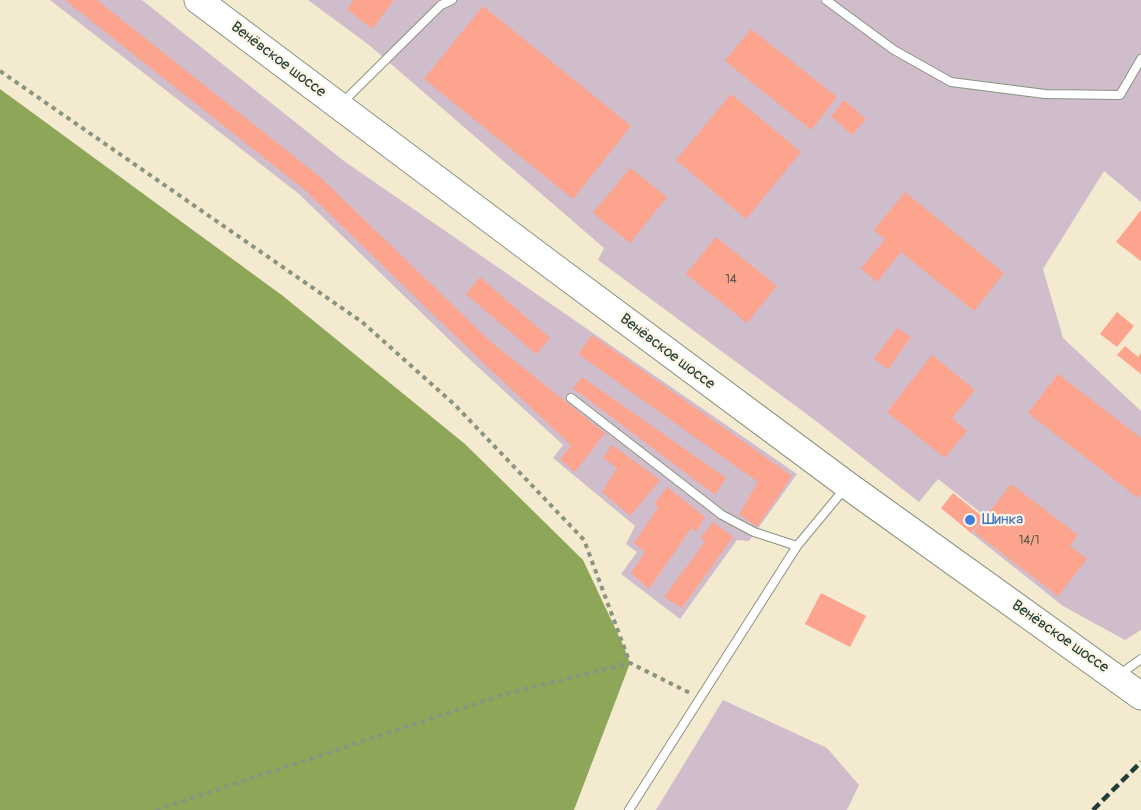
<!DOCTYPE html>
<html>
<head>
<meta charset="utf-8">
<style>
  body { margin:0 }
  canvas { display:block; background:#f4ead0 }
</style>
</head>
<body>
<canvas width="1141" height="810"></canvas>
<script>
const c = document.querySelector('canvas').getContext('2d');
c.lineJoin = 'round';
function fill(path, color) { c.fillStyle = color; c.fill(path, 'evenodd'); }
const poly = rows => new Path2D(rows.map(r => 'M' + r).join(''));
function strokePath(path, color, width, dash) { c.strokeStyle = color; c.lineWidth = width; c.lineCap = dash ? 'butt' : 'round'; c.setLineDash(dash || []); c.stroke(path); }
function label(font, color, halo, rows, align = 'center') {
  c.font = font + ' Pangolin,sans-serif'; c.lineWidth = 4.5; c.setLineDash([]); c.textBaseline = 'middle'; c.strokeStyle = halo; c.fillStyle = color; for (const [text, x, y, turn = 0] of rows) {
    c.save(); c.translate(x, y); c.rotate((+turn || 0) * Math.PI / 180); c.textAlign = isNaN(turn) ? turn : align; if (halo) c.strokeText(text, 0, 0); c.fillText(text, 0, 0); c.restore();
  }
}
fill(poly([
  [50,0,142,0,344,161,797,474,749,541,737,540,680,619,621,574,637,552,626,544,635,526,553,458,563,445,465,355,299,194],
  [308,0,1141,0,1141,202,1104,171,1043,269,1063,338,1141,411,1141,630,1125,640,1063,606,971,533,985,516,938,479,919,502,816,421,598,260,604,248,369,45],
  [723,700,827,748,859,785,847,810,656,810]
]), '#d0bdcc');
fill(poly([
  [0,89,283,296,465,444,583,560,624,647,630,663,574,810,0,810]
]), '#8ea657');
fill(poly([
  [65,0,97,0,320,177,491,342,605,433,575,472,560,459,571,445,477,357,306,191],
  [354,0,394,0,372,29,347,9],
  [483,6,631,126,573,199,424,79],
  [751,29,837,97,811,130,725,61],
  [731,94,801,152,746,219,676,160],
  [844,100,866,119,852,135,831,116],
  [630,168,667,197,630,243,593,213],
  [905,192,1004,273,974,311,901,252,877,282,861,269,885,239,874,230],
  [1141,210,1141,261,1116,242],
  [716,237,777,286,747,323,686,274],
  [480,277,550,338,536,354,466,294],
  [1117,312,1134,326,1117,347,1100,334],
  [897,328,911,337,888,369,874,359],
  [592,335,792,476,757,527,739,514,758,482,578,354],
  [1125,346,1138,357,1141,353,1141,374,1117,355],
  [932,355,975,390,952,418,967,431,945,458,887,412],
  [1058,374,1141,438,1141,494,1138,498,1028,413],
  [582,377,726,478,715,495,573,388],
  [612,445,660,480,630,516,602,492,617,468,603,458],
  [1011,484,1078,535,1070,546,1087,559,1058,596,974,532],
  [667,487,705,517,696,532,691,528,649,589,631,573,645,552,634,543,658,508,655,503],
  [953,493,984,518,971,533,941,508],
  [713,522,733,537,682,608,664,597,705,542,701,537],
  [821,593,866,616,850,647,805,624]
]), '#fca48e');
const service = poly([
  [826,0,894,50,951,82,1045,94,1120,95,1141,59],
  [341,104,441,5,452,0],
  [571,398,722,515,754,532,797,546],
  [1119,675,1141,659],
  [629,810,797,546,846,487]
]);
const primary = poly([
  [198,0,551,265,847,485,1141,696]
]);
strokePath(service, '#8a9482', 10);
strokePath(primary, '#8a9482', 29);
strokePath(poly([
  [0,71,362,322,456,406,584,540,630,663],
  [156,810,505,694,630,663,690,693]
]), '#8a9482', 4, [4.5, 4.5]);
strokePath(service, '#fff', 8);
strokePath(primary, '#fff', 27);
strokePath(poly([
  [1093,810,1141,762]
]), '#1f3d34', 4.5, [9, 4.5]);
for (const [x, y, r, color] of [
  [970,520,6,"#3f7fe0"]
]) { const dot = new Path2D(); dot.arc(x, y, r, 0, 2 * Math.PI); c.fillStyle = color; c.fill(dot); strokePath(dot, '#fcf5e5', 2); }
label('12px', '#56574a', null, [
  ["14",731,280],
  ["14/1",1029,541]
]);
label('15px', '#1f3d34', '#fcf5e5', [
  ["Венёвское шоссе",278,60,37],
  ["Венёвское шоссе",667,352,37],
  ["Венёвское шоссе",1060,637,35]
]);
label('15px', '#366cbe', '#fcf5e5', [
  ["Шинка",982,520]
], 'left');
</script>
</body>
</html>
